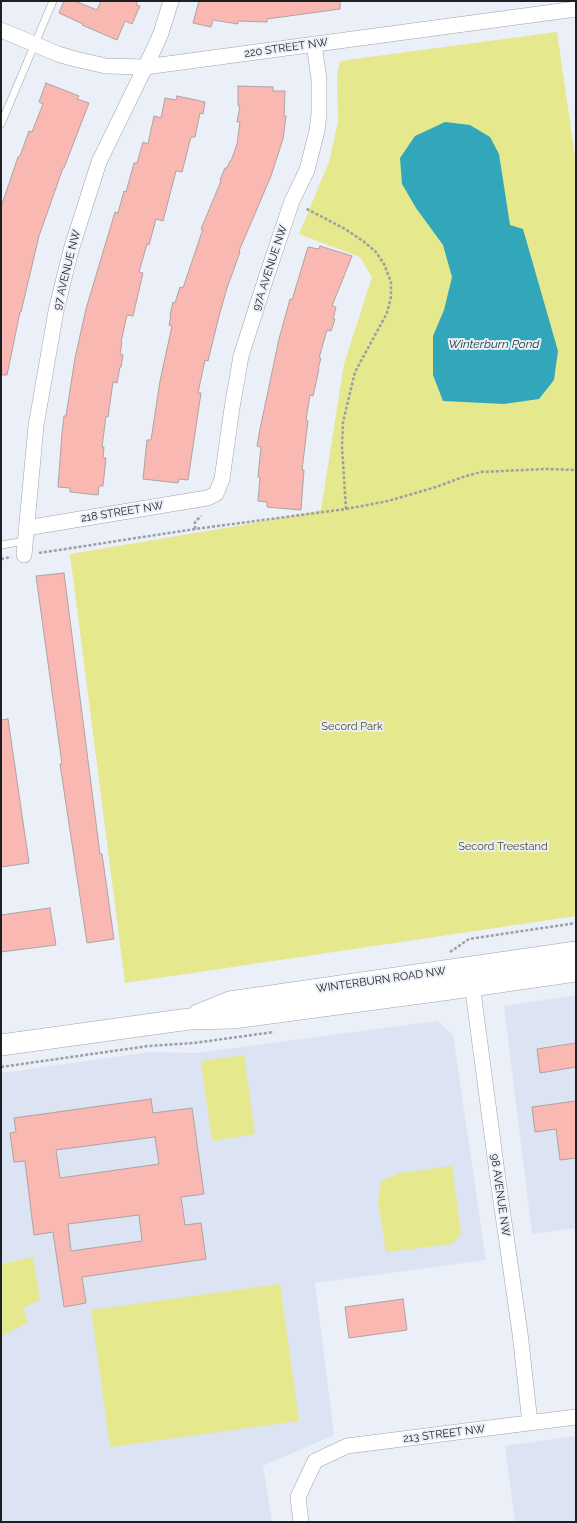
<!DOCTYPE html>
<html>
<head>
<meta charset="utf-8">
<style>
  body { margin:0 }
  #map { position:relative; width:577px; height:1523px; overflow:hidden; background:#ebeff7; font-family:Raleway,sans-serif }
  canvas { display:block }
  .frame { position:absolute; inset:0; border:2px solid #1e1f22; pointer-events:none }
</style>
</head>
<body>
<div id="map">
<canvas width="577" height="1523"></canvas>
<div class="frame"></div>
</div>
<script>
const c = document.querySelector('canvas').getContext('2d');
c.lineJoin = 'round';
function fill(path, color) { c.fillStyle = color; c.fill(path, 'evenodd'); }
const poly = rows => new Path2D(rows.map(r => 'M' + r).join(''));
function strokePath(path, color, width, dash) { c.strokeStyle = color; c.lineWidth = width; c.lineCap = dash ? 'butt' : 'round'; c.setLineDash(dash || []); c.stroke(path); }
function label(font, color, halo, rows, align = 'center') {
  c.font = font + ' Raleway,sans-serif'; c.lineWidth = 4; c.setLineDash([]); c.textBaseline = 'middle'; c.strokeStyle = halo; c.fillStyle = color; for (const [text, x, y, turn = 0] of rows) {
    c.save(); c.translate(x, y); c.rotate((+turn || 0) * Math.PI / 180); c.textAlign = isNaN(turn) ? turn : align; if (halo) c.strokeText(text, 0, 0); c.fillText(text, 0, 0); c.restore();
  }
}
fill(poly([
  [576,995,576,1228,532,1234,504,1006],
  [437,1021,453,1035,486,1260,315,1283,334,1435,263,1466,272,1522,1,1522,1,1073,151,1052,196,1053],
  [576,1436,576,1522,515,1522,505,1446]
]), '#dce4f3');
fill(poly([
  [557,32,576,164,576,916,125,983,70,554,237,526,321,510,344,364,372,277,360,257,299,234,329,162,338,122,337,76,340,61],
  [244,1055,255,1134,212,1141,201,1061],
  [452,1166,461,1233,453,1244,386,1252,378,1203,381,1181,400,1173],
  [33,1257,40,1300,23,1308,28,1323,1,1336,1,1264],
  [280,1284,299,1421,110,1447,91,1310]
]), '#e5e88c');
fill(poly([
  [445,122,470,125,490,137,499,154,510,225,523,229,558,351,554,380,539,399,504,404,443,401,433,375,433,336,444,310,452,277,443,245,416,208,402,184,400,158,415,136]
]), '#32a7ba');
const building = poly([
  [64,1,75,1,97,10,101,1,138,1,136,5,140,6,132,24,125,21,117,40,82,25,83,24,59,13,64,1],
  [199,1,340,1,340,9,267,19,267,22,238,21,238,24,213,20,211,27,193,23,199,1],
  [46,83,79,96,77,99,89,103,64,168,63,168,39,236,21,312,20,312,7,375,1,375,1,207,18,157,20,156,29,131,32,132,43,104,39,102,46,83],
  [238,86,273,87,273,91,285,91,284,116,286,116,283,139,271,176,239,251,240,252,227,288,219,316,208,361,205,360,198,393,201,393,188,480,179,479,178,483,143,479,147,440,151,440,160,381,172,326,169,325,171,315,170,315,173,302,175,303,180,287,183,288,203,229,201,229,221,181,220,180,225,168,227,168,230,161,231,161,237,144,240,122,237,122,240,106,238,106,238,86],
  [177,96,205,102,203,114,200,113,195,137,191,137,182,172,176,171,163,221,156,219,149,245,147,244,139,272,143,273,133,316,127,315,121,342,122,343,120,354,123,355,121,367,120,367,117,383,113,382,108,417,106,416,102,447,104,447,103,458,106,458,103,486,99,486,98,495,70,492,70,488,58,487,62,433,64,416,66,416,75,358,86,309,115,212,118,213,124,191,126,192,134,163,137,163,143,142,148,144,154,116,161,118,165,98,176,100,177,96],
  [320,246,352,256,332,306,336,307,333,319,335,319,331,331,327,330,319,358,321,358,318,369,319,369,313,396,310,395,306,420,308,421,302,470,304,470,301,510,267,507,267,502,258,501,260,477,258,477,261,447,257,446,260,429,279,339,290,299,292,300,308,247,319,249,320,246],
  [64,573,100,854,102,854,114,939,87,943,60,764,62,764,36,576,64,573],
  [8,719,29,863,1,867,1,720,8,719],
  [50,908,56,945,1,952,1,915,50,908],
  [576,1043,576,1067,540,1073,537,1049,576,1043],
  [151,1099,153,1113,192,1108,204,1194,181,1197,185,1225,201,1223,206,1259,82,1277,86,1303,64,1307,53,1232,34,1235,25,1161,14,1162,10,1133,16,1132,14,1118,151,1099],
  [155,1137,159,1164,60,1178,56,1150,155,1137],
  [139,1215,142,1241,71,1251,68,1224,139,1215],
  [576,1101,576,1158,560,1160,556,1129,535,1132,532,1107,576,1101],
  [403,1299,407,1330,349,1338,345,1307,403,1299]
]);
fill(building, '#fab8b3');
strokePath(building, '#ada3a2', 1);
const lane = poly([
  [1,124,53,1],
  [1,545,25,541]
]);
const street = poly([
  [1,30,58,54,75,59,106,66,145,67,576,9],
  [26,528,207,498,216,494,222,479,232,408,241,356,266,278,292,201,307,170,317,131,319,114,319,79,314,44],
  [24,555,36,426,56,311,71,250,99,162,154,49,161,33,171,1],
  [471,976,498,1180,520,1333,530,1423],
  [301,1522,298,1497,315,1461,347,1446,576,1417]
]);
const secondary = poly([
  [198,1015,230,1002,576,952],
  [1,1045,189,1019,233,1018,450,989,576,971]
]);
strokePath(lane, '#9fa3aa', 8);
strokePath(street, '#9fa3aa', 16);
strokePath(secondary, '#9fa3aa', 22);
strokePath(poly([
  [346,509,388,501,436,487,463,477,481,472,545,469,576,470],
  [195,529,195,522,201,516],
  [39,553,195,529,346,509,342,447,343,422,355,372,387,313,391,297,391,282,384,264,376,252,363,241,345,229,305,208],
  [1,559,11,557],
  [450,952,469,939,576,923],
  [1,1067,148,1046,194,1043,274,1032]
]), '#9c9fa5', 2.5, [3, 2]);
strokePath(lane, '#fff', 7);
strokePath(street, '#fff', 15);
strokePath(secondary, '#fff', 21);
label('11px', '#1e1f22', '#ebeff7', [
  ["220 STREET NW",286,48,-8],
  ["97A AVENUE NW",270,268,-72],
  ["97 AVENUE NW",67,270,-76],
  ["218 STREET NW",122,512,-9],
  ["WINTERBURN ROAD NW",381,980,-8],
  ["98 AVENUE NW",500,1195,82],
  ["213 STREET NW",444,1434,-7]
]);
label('11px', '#4c4d22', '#ebeff7', [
  ["Secord Park",352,727],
  ["Secord Treestand",503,847]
]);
label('italic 12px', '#20393d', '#ebeff7', [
  ["Winterburn Pond",494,344]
]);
</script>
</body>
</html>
